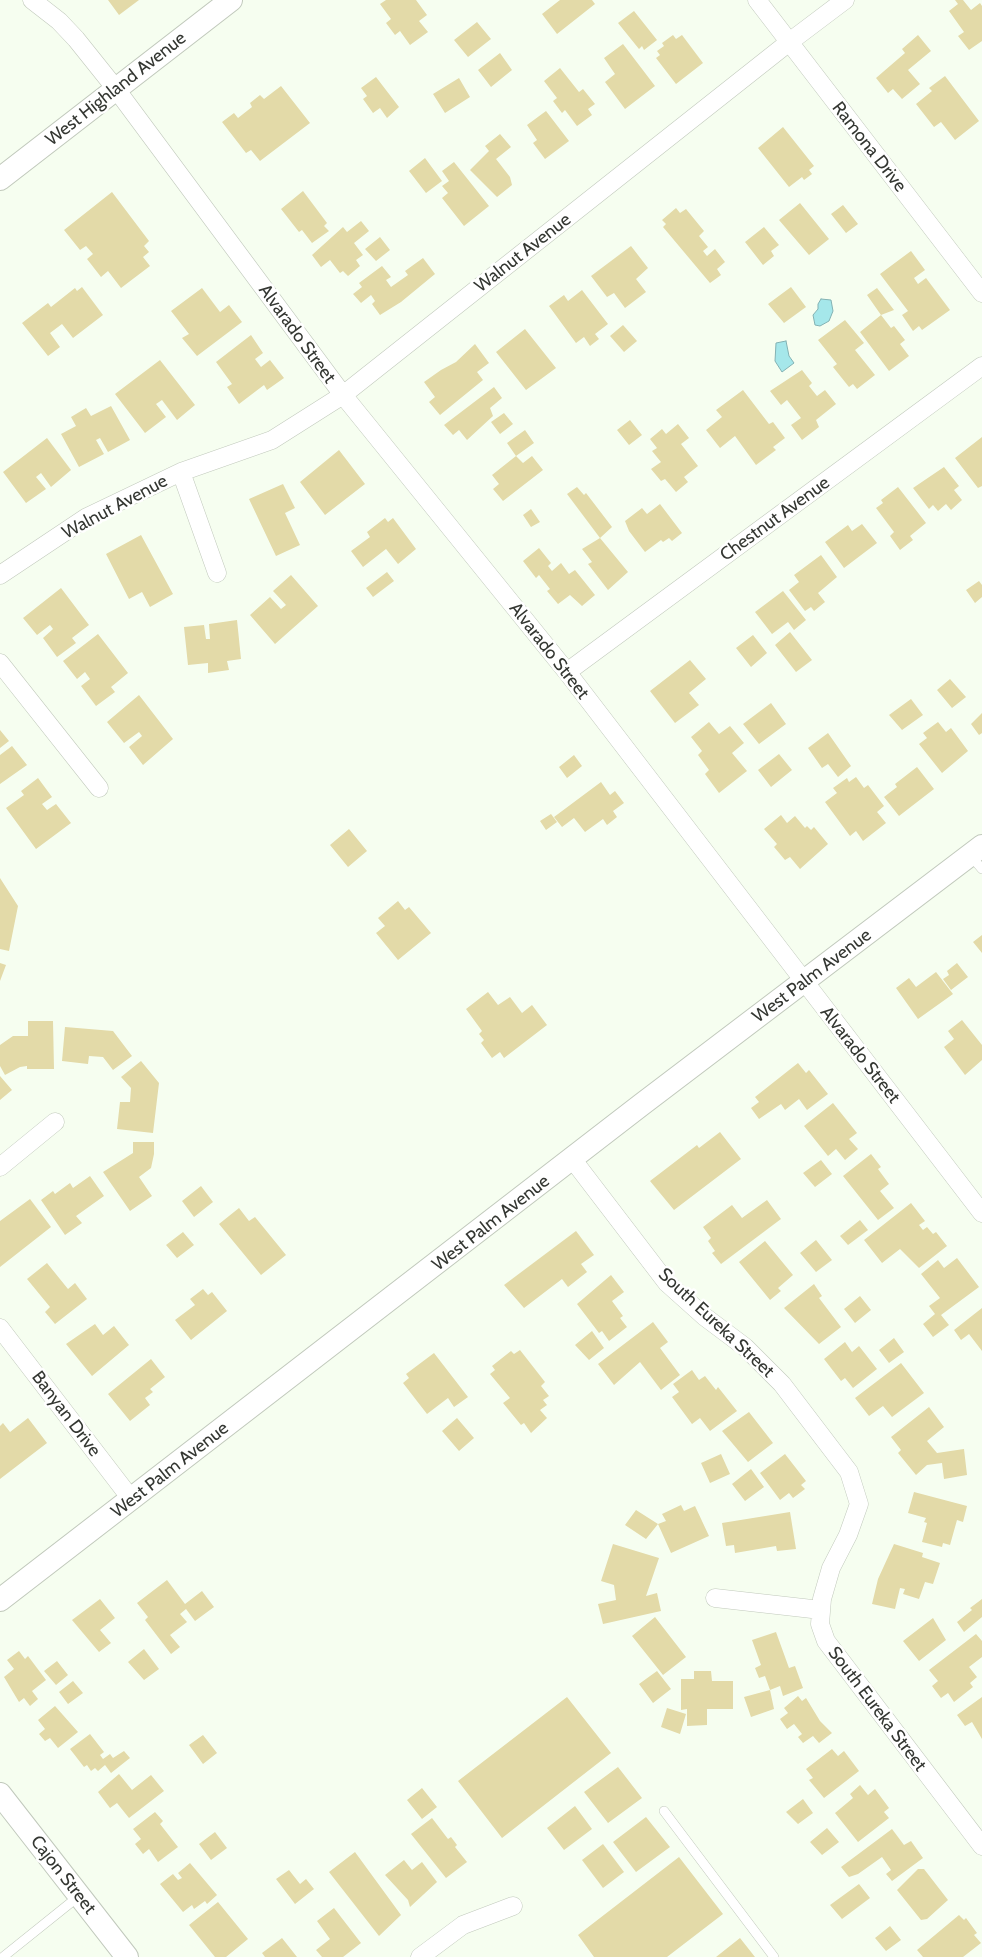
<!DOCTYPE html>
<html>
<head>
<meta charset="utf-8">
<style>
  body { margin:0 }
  canvas { display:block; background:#f6fef0 }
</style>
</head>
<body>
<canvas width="982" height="1957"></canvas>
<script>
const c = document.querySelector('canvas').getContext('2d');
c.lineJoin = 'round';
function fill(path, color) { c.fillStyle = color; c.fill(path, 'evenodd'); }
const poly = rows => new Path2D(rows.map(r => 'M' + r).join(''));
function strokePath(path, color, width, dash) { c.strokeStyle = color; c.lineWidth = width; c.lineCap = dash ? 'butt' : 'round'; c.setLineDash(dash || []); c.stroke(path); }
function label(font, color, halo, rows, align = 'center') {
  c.font = font + ' Cabin,sans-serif'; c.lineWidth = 5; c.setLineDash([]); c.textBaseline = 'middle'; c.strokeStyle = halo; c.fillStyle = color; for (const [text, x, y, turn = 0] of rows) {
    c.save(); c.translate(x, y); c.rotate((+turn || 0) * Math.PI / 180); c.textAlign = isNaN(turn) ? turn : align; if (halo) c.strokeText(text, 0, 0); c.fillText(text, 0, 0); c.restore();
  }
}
const water = poly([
  [821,299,831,300,833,311,829,321,820,326,815,325,813,315,818,309,818,304,821,299],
  [786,341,789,356,794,363,782,372,775,361,776,343,786,341]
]);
fill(water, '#a5e7ea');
strokePath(water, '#83b2b3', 1);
fill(poly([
  [108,0,139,0,119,15],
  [386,0,416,0,427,15,419,21,428,32,410,45,400,31,395,35,386,23,391,19,380,4],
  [560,0,592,0,595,4,557,34,542,14],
  [955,0,963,0,971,10,980,3,982,6,982,41,969,50,958,36,964,32,949,11,958,4],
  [634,11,657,40,644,50,642,46,639,49,618,23],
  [477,22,491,39,468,57,454,40],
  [673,35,676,39,682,35,703,63,676,84,656,58,660,55,657,51,664,46,662,43],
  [918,35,931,51,908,70,920,84,902,99,893,89,888,93,876,78,905,53,902,49],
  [623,44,655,86,625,109,605,82,615,74,604,58],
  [500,53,512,70,491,87,478,70],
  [560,68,579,92,583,89,595,104,588,109,592,115,577,126,565,110,562,113,553,101,557,98,544,81],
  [945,76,979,121,955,140,941,122,934,127,916,104,932,91,929,88],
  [376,77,399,107,387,118,380,108,373,113,363,99,367,96,361,88],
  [459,78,470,97,445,113,433,94],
  [281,86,310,123,260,161,251,150,246,153,222,122,234,113,238,118,252,107,250,103,260,95,264,99],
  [546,111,569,141,545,159,533,143,537,140,527,125],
  [783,127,814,166,809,170,812,174,804,180,802,177,789,187,758,148],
  [500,134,511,147,496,159,510,177,512,185,497,197,470,170,489,151,485,146],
  [425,158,442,181,426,193,409,171],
  [454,162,489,206,464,226,442,198,448,193,442,186,449,181,442,171],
  [303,191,327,223,324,226,329,231,312,243,302,230,299,232,281,209],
  [112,192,149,241,144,246,149,252,143,257,150,266,121,288,108,271,101,277,87,259,93,254,86,246,80,250,64,230],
  [800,203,829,239,809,255,779,220],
  [843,205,858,224,846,233,831,214],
  [676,208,680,213,686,209,704,231,699,236,708,247,703,251,707,256,715,249,725,262,717,269,721,275,710,283,663,227,666,224,662,220],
  [361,221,369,231,354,243,363,255,356,260,360,266,348,276,343,271,340,273,330,260,321,267,312,255,343,227,347,232],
  [764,227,779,245,771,251,774,256,763,265,745,242],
  [380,237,390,250,376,261,365,249],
  [631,246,648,268,636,279,646,292,625,308,614,293,607,297,591,276],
  [911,251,925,270,914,278,918,284,926,278,950,310,922,330,919,326,913,331,902,315,908,311,880,274],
  [423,258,435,274,401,302,380,315,372,304,375,301,371,295,361,303,353,294,362,287,359,283,382,266,391,277,386,280,391,287,408,275,405,271],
  [82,287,103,315,73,338,62,324,50,333,60,347,48,356,22,323,48,303,51,307,75,288,77,291],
  [791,287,806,307,784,323,768,304],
  [202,288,220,312,229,305,242,322,197,356,182,338,189,334,171,311],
  [877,288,894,310,881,315,867,295],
  [582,290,608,324,595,334,599,339,590,346,584,337,576,343,549,306,564,295,568,301],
  [881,315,891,328,894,326,905,340,900,344,909,356,889,371,860,332],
  [845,320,864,343,855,350,875,375,857,389,853,384,849,387,833,367,837,364,818,340],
  [623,325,637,341,624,352,610,336],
  [525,329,556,368,526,390,496,352],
  [251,335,263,353,255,359,261,367,270,360,284,378,267,390,264,385,239,404,227,387,232,384,216,362],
  [475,344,489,363,477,372,483,380,440,415,429,402,435,397,424,382,441,370,456,362],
  [160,360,195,405,177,420,162,400,156,404,166,417,145,433,115,394],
  [802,370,812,383,809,386,817,396,825,390,836,404,816,420,819,427,802,440,791,425,801,418,787,400,781,405,770,391],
  [494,387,502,398,490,408,493,416,467,440,459,430,453,435,444,425],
  [743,390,769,424,773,422,785,438,773,447,776,450,756,465,735,436,720,448,706,430,722,417,716,410],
  [111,406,130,440,108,452,100,438,96,440,104,454,79,467,61,434,76,426,71,417,86,408,91,416],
  [504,413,513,424,500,434,491,422],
  [630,420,642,435,629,445,617,430],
  [678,424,689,438,681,444,698,466,684,477,688,482,676,492,665,479,661,481,651,469,661,462,652,451,657,448,650,439,662,429,666,434],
  [525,430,534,443,516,456,507,443],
  [982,437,982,486,978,488,955,458],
  [47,438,71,470,51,487,41,473,36,477,46,489,26,503,3,472],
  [339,450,365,484,325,515,300,482],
  [516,456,523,463,532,456,543,470,503,501,493,489,499,484,492,475],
  [944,467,959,486,954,490,962,500,951,510,946,504,938,511,933,505,929,509,913,488],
  [283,484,295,508,285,513,300,545,276,556,249,499],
  [577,487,584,495,586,493,612,527,600,538,567,494],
  [898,487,926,523,910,536,913,540,900,550,890,536,894,532,876,508,883,503,881,500],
  [660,504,682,533,672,541,669,538,663,542,661,540,645,552,629,531,625,521,642,508,647,514],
  [531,509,540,522,531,527,523,515],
  [385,518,388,522,393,518,416,549,398,564,386,549,363,567,351,551,370,537,367,532],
  [862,524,877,543,844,568,825,542,848,525,852,531],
  [141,535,173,594,150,607,142,592,129,599,106,554],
  [600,538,628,572,608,590,588,564,592,562,582,549],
  [539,548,551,563,548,566,552,571,561,563,569,574,575,570,595,595,582,606,570,595,558,604,547,591,550,589,539,575,536,578,523,561],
  [821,555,837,577,818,593,825,602,814,611,811,607,805,611,789,590,799,582,794,575],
  [387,572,394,581,373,597,366,588],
  [291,575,318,606,275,644,250,615,270,597,281,609,286,605,273,591],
  [979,581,982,585,982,597,975,603,966,590],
  [61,588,89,625,72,638,76,643,57,657,43,638,53,629,50,625,37,635,23,618],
  [783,591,806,620,794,630,788,622,772,634,755,612],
  [237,620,241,659,227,661,229,670,208,673,208,663,188,665,184,627,204,625,206,639,210,639,209,624],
  [790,632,812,660,796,672,775,645],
  [98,634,128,673,111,687,115,692,96,706,81,686,90,679,85,672,77,679,63,661],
  [753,635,767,653,751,667,736,648],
  [690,660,706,679,689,693,699,705,675,723,650,691],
  [950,679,966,697,952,708,937,690],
  [139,695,173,739,143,765,129,747,142,736,139,732,124,743,107,722],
  [911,699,923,715,902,730,889,715],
  [771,703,786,724,759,744,743,724],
  [982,713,982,733,979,735,971,724],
  [709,722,719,734,730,726,744,743,732,753,747,771,719,793,705,774,709,770,698,755,702,751,691,737],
  [938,722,946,732,951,728,968,751,942,773,919,744,927,738,923,733],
  [0,730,9,741,0,748],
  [828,733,851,766,838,777,828,764,822,768,808,748],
  [12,746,27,765,0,784,0,755],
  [779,754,792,770,771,787,758,770],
  [574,755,582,766,567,778,559,767],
  [917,767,934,789,899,816,884,797,897,787,895,784],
  [856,777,864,788,868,785,884,806,877,812,886,823,863,841,856,831,850,836,825,802,837,793,833,788,847,778,849,782],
  [38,778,52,797,42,804,47,810,56,804,71,823,36,849,6,808,24,795,21,791],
  [601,782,610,795,615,791,624,803,613,811,617,817,607,825,603,819,585,832,574,818,562,827,554,817],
  [551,814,557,822,546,830,540,821],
  [781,815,787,823,795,816,805,828,807,826,811,830,814,827,828,844,800,869,790,857,785,860,774,847,777,844,764,829],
  [349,829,367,851,348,867,330,845],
  [0,878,18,906,9,951,0,949],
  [398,901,405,910,409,907,431,933,398,960,376,933,385,926,378,918],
  [982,935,982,953,973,942],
  [0,963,6,965,0,981],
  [957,963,968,977,951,990,943,979,949,975,947,971],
  [936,972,953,994,918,1019,896,988,909,978,916,987],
  [488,992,498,1005,510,997,522,1013,532,1005,547,1025,504,1058,500,1052,492,1058,481,1043,484,1040,479,1034,482,1031,466,1009],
  [962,1020,982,1045,982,1060,965,1075,944,1047,954,1039,948,1031],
  [28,1021,53,1021,54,1069,27,1069,27,1066,20,1067,5,1075,0,1066,0,1045,13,1036,28,1036],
  [65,1027,113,1031,132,1056,113,1070,103,1057,89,1056,88,1064,62,1061],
  [141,1061,159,1083,153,1133,117,1129,120,1102,130,1102,131,1088,121,1077],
  [798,1063,806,1073,809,1070,828,1094,807,1110,799,1099,785,1110,781,1104,759,1119,751,1108,759,1102,755,1097],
  [0,1076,12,1090,0,1100],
  [833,1103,857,1133,849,1139,858,1149,845,1160,836,1149,828,1156,804,1126],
  [720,1132,741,1159,674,1210,650,1181,697,1145,699,1148],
  [133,1142,154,1142,154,1154,151,1168,139,1177,152,1196,130,1211,103,1172,133,1153],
  [871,1154,881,1167,878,1169,889,1184,880,1191,894,1208,878,1220,843,1176],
  [821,1160,832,1174,815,1187,803,1173],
  [90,1176,104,1196,76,1216,82,1223,65,1235,41,1200,53,1191,55,1194,70,1183,73,1188],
  [201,1186,213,1202,194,1217,182,1201],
  [30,1199,51,1227,0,1267,0,1221],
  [767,1200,781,1219,721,1264,712,1253,715,1251,708,1241,711,1238,703,1227,732,1205,742,1218],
  [911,1203,925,1221,919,1225,923,1230,927,1227,933,1234,936,1232,947,1246,919,1268,900,1249,882,1263,864,1240],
  [239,1208,249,1221,255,1217,286,1255,261,1275,219,1224],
  [860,1220,868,1230,848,1245,840,1236],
  [576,1231,594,1255,581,1264,587,1272,568,1287,562,1279,524,1308,504,1285],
  [183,1232,194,1245,177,1258,166,1245],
  [816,1240,832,1260,816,1272,800,1253],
  [765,1241,793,1275,778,1288,781,1291,770,1300,739,1262],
  [957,1258,979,1287,941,1315,949,1325,933,1337,923,1324,935,1314,929,1306,940,1298,921,1274,938,1260,944,1268],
  [47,1263,68,1289,75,1283,87,1299,55,1324,45,1312,50,1307,27,1279],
  [611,1275,624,1292,612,1301,623,1316,620,1318,627,1327,609,1341,602,1331,599,1333,577,1304],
  [814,1284,822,1296,819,1298,841,1327,819,1344,784,1308],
  [203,1289,208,1295,212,1292,227,1311,191,1340,175,1320,195,1305,190,1299],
  [860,1296,871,1310,855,1323,844,1309],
  [982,1308,982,1351,969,1334,961,1340,954,1330],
  [653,1322,668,1342,660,1348,680,1375,661,1390,640,1362,614,1385,598,1364],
  [95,1324,103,1335,114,1326,129,1345,92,1376,66,1344],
  [592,1331,604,1348,589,1360,575,1345],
  [894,1338,904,1352,889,1363,879,1350],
  [845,1342,852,1352,859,1346,877,1369,853,1388,845,1378,841,1381,824,1359],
  [520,1350,545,1382,541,1386,549,1396,543,1400,547,1405,540,1410,547,1418,531,1433,524,1423,521,1425,503,1403,510,1398,490,1374,495,1370,492,1366,511,1351,514,1354],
  [434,1353,468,1397,454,1407,448,1398,427,1414,403,1383,409,1378,406,1374],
  [151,1359,165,1377,150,1389,153,1392,145,1398,150,1405,130,1421,108,1394],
  [901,1363,924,1393,892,1417,883,1406,869,1416,855,1398],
  [692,1370,699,1380,705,1376,716,1390,718,1387,737,1411,710,1431,700,1418,692,1424,672,1397,679,1392,673,1384],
  [929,1407,944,1427,927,1441,937,1453,964,1449,967,1475,944,1479,942,1463,927,1465,916,1475,898,1453,901,1450,891,1437],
  [749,1412,773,1443,748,1462,722,1431],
  [28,1418,47,1443,0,1479,0,1426,3,1423,10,1432],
  [457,1418,474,1438,459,1451,442,1431],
  [721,1454,730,1474,710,1483,701,1463],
  [785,1454,806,1481,801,1485,805,1489,793,1498,789,1493,780,1500,760,1473],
  [751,1469,764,1487,745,1501,732,1484],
  [914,1492,967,1506,963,1522,957,1520,950,1545,943,1543,942,1547,922,1542,927,1523,924,1522,926,1518,908,1513],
  [681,1505,684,1511,695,1506,709,1536,671,1553,658,1524,666,1521,662,1514],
  [636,1510,658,1524,646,1539,625,1525],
  [790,1512,796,1549,777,1551,776,1546,735,1553,734,1545,726,1546,722,1523],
  [613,1544,659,1558,646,1596,657,1593,661,1611,603,1624,598,1604,616,1600,614,1585,601,1581],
  [894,1544,923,1553,922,1557,940,1563,933,1584,925,1582,919,1599,903,1594,905,1589,900,1588,895,1609,872,1604,878,1579],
  [167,1580,185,1604,202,1591,214,1607,195,1621,186,1609,180,1614,187,1622,170,1635,180,1647,171,1654,145,1620,148,1617,137,1603],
  [100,1599,115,1618,100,1630,111,1643,99,1652,72,1620],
  [982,1599,982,1617,964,1632,957,1622,972,1610,970,1608],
  [655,1617,686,1657,663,1675,632,1636],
  [933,1618,946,1640,919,1661,903,1641],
  [776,1632,789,1668,795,1666,803,1688,783,1696,780,1686,770,1690,765,1676,759,1678,755,1668,761,1665,752,1640],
  [976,1634,982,1641,982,1657,969,1667,977,1677,970,1683,973,1687,954,1702,948,1693,941,1698,932,1686,938,1681,929,1670],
  [144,1649,159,1669,144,1680,128,1662],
  [19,1651,25,1659,28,1656,46,1680,32,1691,38,1699,30,1706,24,1698,19,1702,4,1677,14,1669,7,1660],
  [57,1661,68,1675,56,1685,44,1671],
  [657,1671,671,1689,653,1703,639,1684],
  [694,1671,711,1671,712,1681,733,1681,733,1709,707,1709,707,1725,687,1726,687,1709,681,1710,681,1679,694,1679],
  [73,1681,83,1693,68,1704,59,1692],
  [770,1690,774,1709,751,1717,744,1697],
  [798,1696,802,1701,806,1698,820,1721,832,1733,819,1743,813,1736,803,1743,798,1737,802,1734,794,1724,787,1729,780,1719,788,1713,784,1708],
  [567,1697,611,1753,502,1838,458,1781],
  [982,1697,982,1739,972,1722,965,1726,957,1715],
  [55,1706,78,1732,58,1748,50,1738,45,1741,39,1734,45,1729,38,1720],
  [667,1708,686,1714,680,1734,661,1727],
  [90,1734,104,1752,100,1755,103,1759,110,1754,113,1758,124,1751,130,1758,111,1773,105,1765,98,1771,95,1768,91,1771,87,1765,84,1767,70,1749],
  [203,1735,217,1753,203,1764,189,1745],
  [832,1749,838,1756,844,1751,859,1771,824,1798,809,1780,813,1778,806,1769],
  [618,1767,642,1798,608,1823,584,1792],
  [119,1774,132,1790,151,1775,164,1791,129,1818,117,1803,110,1808,98,1792],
  [860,1785,868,1795,875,1789,889,1808,884,1812,889,1818,858,1842,835,1813,853,1798,850,1794],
  [422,1788,437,1807,422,1819,407,1800],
  [803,1799,813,1813,798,1824,786,1812],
  [575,1806,592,1829,564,1850,547,1828],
  [155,1812,163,1821,160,1824,178,1847,158,1862,149,1849,143,1854,135,1844,141,1839,133,1829],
  [646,1817,670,1847,636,1872,613,1842],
  [432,1818,448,1839,451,1837,457,1845,455,1847,467,1862,446,1878,411,1834],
  [827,1828,839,1842,822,1855,810,1842],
  [892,1829,904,1845,911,1841,923,1858,892,1881,886,1874,891,1870,882,1857,858,1874,849,1877,841,1867],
  [215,1832,227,1848,211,1860,199,1844],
  [603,1844,624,1872,603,1888,582,1860],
  [355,1852,401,1915,379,1936,329,1872],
  [679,1857,723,1914,667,1957,594,1957,578,1935],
  [404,1860,412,1870,422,1862,437,1882,410,1907,408,1900,385,1875],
  [190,1863,217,1895,207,1904,205,1901,194,1909,192,1905,183,1912,160,1884,173,1874,178,1880,182,1878,178,1873],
  [918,1869,924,1869,948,1900,927,1919,921,1920,897,1890],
  [289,1870,300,1884,306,1879,314,1889,295,1904,276,1879],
  [859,1884,870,1898,842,1919,830,1905],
  [218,1902,248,1939,226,1957,215,1957,189,1925],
  [334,1908,361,1943,343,1957,322,1957,316,1950,330,1939,317,1921],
  [959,1915,964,1920,966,1918,977,1933,974,1935,981,1943,963,1957,923,1957,917,1950],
  [890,1926,901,1940,886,1951,875,1938],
  [282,1938,297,1957,265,1957,262,1953],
  [740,1938,755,1957,716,1957]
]), '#e3daa8');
const service = poly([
  [971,856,982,869],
  [664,1811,774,1957],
  [3,1957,79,1896]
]);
const minor = poly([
  [32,0,59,21,76,39,116,89,343,395,567,672,982,1213],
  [757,0,982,293],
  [181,472,217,573],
  [0,575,87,517,181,472,272,440,343,395,788,43,845,0],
  [0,663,99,788],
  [567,672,982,366],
  [573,1160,667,1283,705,1317,745,1347,782,1384,849,1472,859,1504,848,1535,831,1568,822,1599,820,1624,826,1641,982,1846],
  [0,1167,55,1122],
  [0,1328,132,1500],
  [715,1598,821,1610],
  [420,1957,463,1925,513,1906]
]);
const tertiary = poly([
  [0,179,231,0],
  [0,1600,641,1105,982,846],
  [0,1794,127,1957]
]);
strokePath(service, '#c1c9bc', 10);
strokePath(minor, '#c1c9bc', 19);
strokePath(tertiary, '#c1c9bc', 24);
strokePath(service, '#fff', 9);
strokePath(minor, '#fff', 18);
strokePath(tertiary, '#fff', 22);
label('18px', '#343732', '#fff', [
  ["West Highland Avenue",116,89,-38],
  ["Ramona Drive",869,147,52],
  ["Walnut Avenue",523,253,-38],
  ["Alvarado Street",297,334,54],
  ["Walnut Avenue",115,507,-28],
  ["Chestnut Avenue",775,519,-36],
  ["Alvarado Street",549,651,52],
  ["West Palm Avenue",812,976,-37],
  ["Alvarado Street",860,1055,52],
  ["West Palm Avenue",491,1223,-38],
  ["South Eureka Street",716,1323,43],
  ["Banyan Drive",66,1414,53],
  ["West Palm Avenue",170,1470,-38],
  ["South Eureka Street",877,1709,53],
  ["Cajon Street",63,1875,52]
]);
</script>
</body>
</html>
